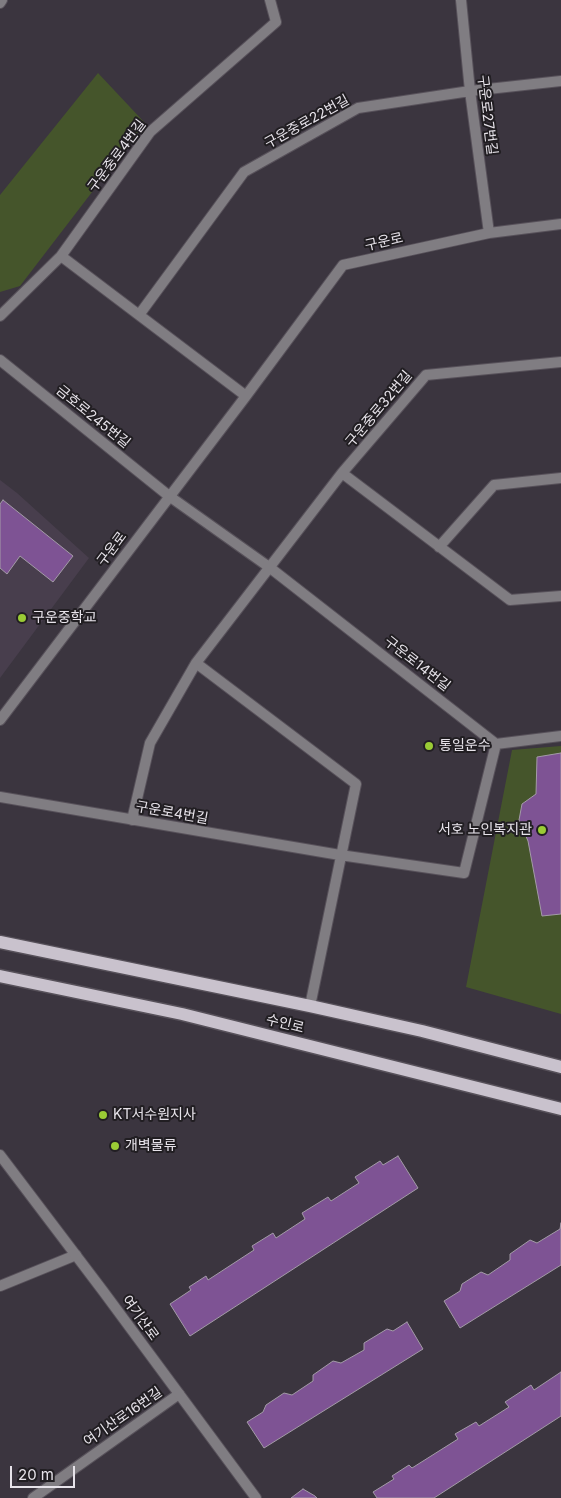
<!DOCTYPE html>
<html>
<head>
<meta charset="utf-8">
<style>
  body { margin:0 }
  #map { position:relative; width:561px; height:1498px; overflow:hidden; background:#3b353f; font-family:Inter,sans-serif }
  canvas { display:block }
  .scale { position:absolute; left:10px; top:1466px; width:65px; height:22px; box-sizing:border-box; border:2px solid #e7e3ea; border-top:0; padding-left:6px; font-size:15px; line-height:18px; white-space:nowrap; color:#e7e3ea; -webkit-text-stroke:4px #211e22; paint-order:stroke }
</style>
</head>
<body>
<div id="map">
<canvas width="561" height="1498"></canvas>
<div class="scale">20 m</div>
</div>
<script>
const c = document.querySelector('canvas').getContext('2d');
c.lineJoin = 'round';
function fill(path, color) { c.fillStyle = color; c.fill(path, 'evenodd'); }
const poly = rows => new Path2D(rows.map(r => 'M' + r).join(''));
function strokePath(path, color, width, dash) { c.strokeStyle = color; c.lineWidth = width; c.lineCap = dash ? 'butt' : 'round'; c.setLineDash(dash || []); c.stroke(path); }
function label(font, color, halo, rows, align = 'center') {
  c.font = font + ' Inter,"Noto Sans KR",sans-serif'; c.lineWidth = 4; c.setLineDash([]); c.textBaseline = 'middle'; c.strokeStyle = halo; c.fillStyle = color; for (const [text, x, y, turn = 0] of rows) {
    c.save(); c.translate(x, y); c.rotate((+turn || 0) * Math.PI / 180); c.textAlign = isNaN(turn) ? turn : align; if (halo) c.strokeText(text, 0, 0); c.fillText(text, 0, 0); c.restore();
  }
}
fill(poly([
  [0,480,17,493,89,558,0,678]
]), '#483e4d');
fill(poly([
  [98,73,145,123,20,286,0,292,0,195],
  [561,746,561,1014,466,987,512,750]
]), '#45552b');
const building = poly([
  [3,500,73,556,53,582,20,556,7,574,0,568,0,504,3,500],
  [561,753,561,914,542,916,528,841,519,820,522,804,536,794,537,757,561,753],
  [398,1156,418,1188,190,1336,170,1304,191,1290,189,1287,206,1276,208,1280,254,1250,252,1246,273,1233,276,1238,305,1219,302,1213,328,1197,331,1201,359,1183,355,1177,380,1161,383,1165,398,1156],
  [561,1223,561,1265,460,1328,444,1301,460,1291,462,1284,481,1272,488,1275,510,1260,510,1254,530,1240,537,1243,560,1229,561,1223],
  [407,1322,423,1349,264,1448,247,1422,263,1412,266,1405,284,1393,292,1395,313,1381,313,1375,333,1361,341,1363,364,1350,364,1343,387,1329,393,1331,407,1322],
  [561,1372,561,1416,434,1498,377,1498,373,1492,394,1479,392,1476,409,1465,412,1468,458,1439,455,1434,476,1422,479,1426,509,1407,505,1402,531,1385,534,1390,561,1372],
  [303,1489,315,1496,317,1498,291,1498,303,1489]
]);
fill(building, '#7e5394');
strokePath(building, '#a39ba7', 1);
const minor = poly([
  [461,0,470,91,489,233],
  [61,256,246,396],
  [139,315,244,172,358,108,470,91,561,81],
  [0,316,61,256,150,132,276,22,270,0],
  [0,360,169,496,269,567,496,744,561,736],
  [342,473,510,600,561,596],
  [439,547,494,485,561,478],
  [196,663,356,784,310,1006],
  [0,720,246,396,343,265,489,233,561,224],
  [0,797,340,855,464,873,496,744],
  [132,820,150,743,196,663,342,473,426,375,561,362],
  [0,1286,76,1255],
  [33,1498,179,1394]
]);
const tertiary = poly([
  [0,3,2,0],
  [0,1155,103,1291,256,1498]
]);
const primary = poly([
  [0,942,310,1006,422,1031,561,1067],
  [0,976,182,1014,561,1109]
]);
strokePath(minor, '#57515a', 12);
strokePath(tertiary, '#57515a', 12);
strokePath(primary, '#57515a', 15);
strokePath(minor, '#807d82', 10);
strokePath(tertiary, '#807d82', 10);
strokePath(primary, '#c9c2cd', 12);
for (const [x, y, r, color] of [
  [22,618,5,"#9acb35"],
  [429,746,5,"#9acb35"],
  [542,830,5,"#9acb35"],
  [103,1115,5,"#9acb35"],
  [115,1146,5,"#9acb35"]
]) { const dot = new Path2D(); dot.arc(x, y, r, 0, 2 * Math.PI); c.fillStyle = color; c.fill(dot); strokePath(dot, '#211e22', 2); }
label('14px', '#e7e3ea', '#211e22', [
  ["구운로27번길",487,115,83],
  ["구운중로22번길",307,122,-29],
  ["구운중로4번길",117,156,-53],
  ["구운로",384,242,-13],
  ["구운중로32번길",379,409,-50],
  ["금호로245번길",93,417,39],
  ["구운로",112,549,-53],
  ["구운로14번길",417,664,38],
  ["구운로4번길",172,813,10],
  ["수인로",285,1024,14],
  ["여기산로",140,1318,54],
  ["여기산로16번길",123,1417,-35]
]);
label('14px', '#e7e3ea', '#211e22', [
  ["구운중학교",32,618],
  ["통일운수",439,746],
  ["서호 노인복지관",532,830,"right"],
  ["KT서수원지사",113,1115],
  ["개벽물류",125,1146]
], 'left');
</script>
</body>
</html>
